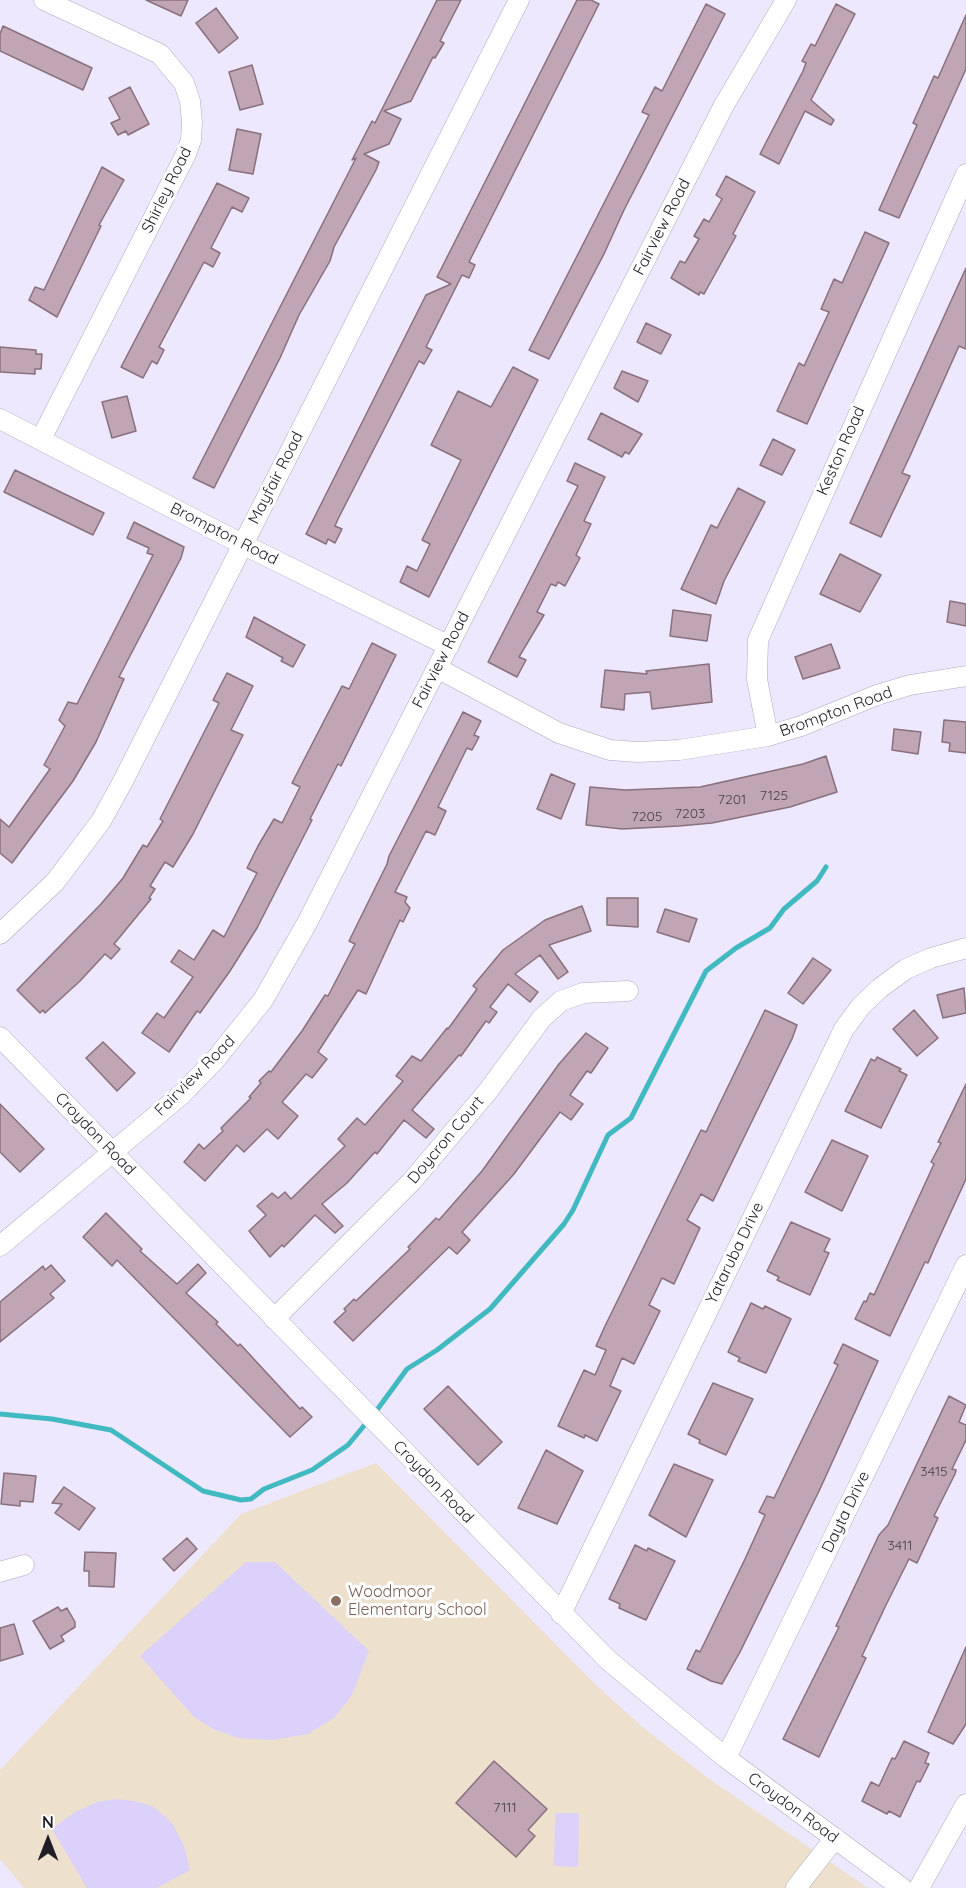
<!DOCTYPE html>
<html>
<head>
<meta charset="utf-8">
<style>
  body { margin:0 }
  #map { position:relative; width:966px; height:1888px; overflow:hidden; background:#eee8fe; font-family:Quicksand,sans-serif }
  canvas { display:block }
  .north { position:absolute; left:18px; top:1810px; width:60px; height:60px; -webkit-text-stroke:4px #fff; paint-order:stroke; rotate:0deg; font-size:16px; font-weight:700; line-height:24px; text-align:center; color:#201d27 }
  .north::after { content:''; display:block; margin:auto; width:21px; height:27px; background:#201d27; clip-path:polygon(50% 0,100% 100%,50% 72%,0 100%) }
</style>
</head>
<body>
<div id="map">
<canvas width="966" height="1888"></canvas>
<div class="north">N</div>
</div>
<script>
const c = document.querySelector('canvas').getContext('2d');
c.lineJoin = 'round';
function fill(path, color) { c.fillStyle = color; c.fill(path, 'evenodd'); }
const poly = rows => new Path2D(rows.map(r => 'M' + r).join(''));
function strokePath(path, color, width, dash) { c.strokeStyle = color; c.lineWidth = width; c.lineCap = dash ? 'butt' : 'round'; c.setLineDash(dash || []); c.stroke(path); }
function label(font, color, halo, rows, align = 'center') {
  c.font = font + ' Quicksand,sans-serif'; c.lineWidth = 6; c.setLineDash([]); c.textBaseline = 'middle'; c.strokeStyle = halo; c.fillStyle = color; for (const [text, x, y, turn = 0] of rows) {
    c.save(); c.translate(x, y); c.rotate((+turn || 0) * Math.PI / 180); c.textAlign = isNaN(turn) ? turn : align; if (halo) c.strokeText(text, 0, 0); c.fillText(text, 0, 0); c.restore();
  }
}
fill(poly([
  [376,1463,598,1687,645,1729,705,1776,868,1888,24,1888,0,1859,0,1770,241,1514]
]), '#ede0cd');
fill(poly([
  [246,1562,275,1562,369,1651,352,1695,335,1717,308,1734,273,1740,238,1738,213,1729,194,1717,140,1656],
  [115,1799,135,1801,154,1807,172,1823,184,1846,190,1870,157,1888,87,1888,52,1829,75,1812,97,1802],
  [555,1813,579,1813,578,1867,554,1866]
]), '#dcd1fb');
strokePath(poly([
  [0,1414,52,1419,111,1430,203,1491,241,1500,251,1499,264,1489,312,1470,348,1445,368,1421],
  [374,1414,407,1369,437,1350,490,1309,564,1224,573,1210,608,1135,631,1118,706,971,736,948,770,928,784,909,817,881,826,867]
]), '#40b9c0', 5);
const building = poly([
  [146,0,188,0,181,16,146,0],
  [437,0,461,0,440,41,444,43,435,58,433,57,411,101,384,111,401,119,389,144,364,154,379,162,376,170,334,247,330,261,299,315,280,358,214,488,193,478,356,158,352,160,372,121,375,123,437,0],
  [577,0,591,0,599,4,469,262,475,265,469,278,462,275,426,347,432,350,424,364,419,361,338,519,335,526,342,529,335,543,328,539,326,544,306,534,426,295,451,284,437,277,577,0],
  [706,4,725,14,624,210,604,254,549,359,529,350,649,115,642,112,655,87,662,91,706,4],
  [836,4,855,14,811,100,834,120,831,125,805,111,779,164,760,154,803,71,806,63,802,61,811,44,815,46,836,4],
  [216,8,238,38,219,53,196,23,216,8],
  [966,15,966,69,899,218,879,210,917,125,913,123,934,76,938,78,966,15],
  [3,26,92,68,83,90,0,51,0,34,3,26],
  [252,65,263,104,240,110,229,72,252,65],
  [130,87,149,124,128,135,126,131,118,135,111,123,120,119,109,98,130,87],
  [237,129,261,134,253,174,229,170,237,129],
  [102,167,124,180,99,225,101,226,57,317,29,300,35,287,44,290,102,167],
  [726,176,755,192,733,234,736,236,704,294,700,292,699,295,671,278,680,261,685,263,699,239,694,236,704,219,709,222,722,199,716,195,726,176],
  [217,183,249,198,242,212,232,207,211,248,220,253,213,267,204,262,159,347,164,350,157,364,152,361,143,378,121,367,217,183],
  [865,232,889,243,807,424,777,411,799,363,804,366,829,312,821,309,834,279,842,283,865,232],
  [966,268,966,349,959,346,910,456,902,473,910,476,881,537,850,523,966,268],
  [646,323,671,335,661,354,637,342,646,323],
  [0,347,36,350,36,354,42,354,41,369,35,369,35,374,0,372,0,347],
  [513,367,538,380,429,597,400,582,407,566,417,571,430,544,422,540,461,460,431,445,458,391,491,407,513,367],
  [622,371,648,381,638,402,614,388,622,371],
  [127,396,136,431,112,438,102,402,127,396],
  [601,413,642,434,629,454,625,452,622,457,588,439,601,413],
  [773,439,795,450,782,475,760,465,773,439],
  [575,463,605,477,584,521,591,524,576,555,580,558,565,586,558,582,556,586,551,584,537,612,544,615,519,657,526,660,517,677,488,662,578,486,567,481,575,463],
  [15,470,104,513,93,535,4,492,15,470],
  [738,488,765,502,724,581,716,604,681,589,711,525,717,528,738,488],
  [134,522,184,547,181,558,119,677,124,679,96,742,73,781,12,863,0,853,0,819,9,827,50,769,44,765,65,726,59,720,68,702,77,704,153,555,147,553,149,548,127,538,134,522],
  [840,554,881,575,860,612,820,594,840,554],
  [950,601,966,604,966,626,947,622,950,601],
  [673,610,711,615,707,641,670,636,673,610],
  [254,617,305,645,293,667,281,661,283,658,246,637,254,617],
  [372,643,396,655,341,766,338,764,310,819,312,820,257,928,230,971,200,1013,197,1011,169,1052,142,1033,157,1013,164,1018,193,977,171,962,179,950,194,960,213,930,224,937,257,873,247,868,258,846,274,819,282,823,300,787,292,783,342,686,349,689,372,643],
  [831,644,840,668,803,679,795,657,831,644],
  [709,664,712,702,652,709,650,692,625,694,624,710,601,707,605,670,647,674,646,671,709,664],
  [227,673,253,686,231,730,243,735,193,834,173,867,165,862,150,886,155,889,149,898,151,899,114,944,120,949,111,959,105,954,80,981,45,1013,43,1010,40,1013,17,990,101,904,123,878,143,845,147,847,163,821,160,819,219,703,213,700,227,673],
  [463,712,481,721,474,735,479,737,472,750,467,748,438,807,446,811,435,835,426,831,395,892,407,897,405,902,410,908,403,922,400,920,366,994,358,990,318,1052,327,1059,312,1078,306,1074,282,1102,298,1116,278,1139,267,1129,244,1152,237,1145,205,1181,184,1162,199,1144,204,1149,223,1131,221,1128,251,1098,249,1097,261,1083,259,1081,269,1071,271,1072,302,1031,325,995,328,996,355,944,349,941,387,864,389,856,463,712],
  [944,720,966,722,966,753,949,751,950,743,942,742,944,720],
  [894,729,921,732,918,754,892,750,894,729],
  [826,756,837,792,790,807,712,823,679,826,622,829,586,825,590,787,625,790,700,787,803,764,826,756],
  [551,774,575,784,561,819,537,809,551,774],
  [607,898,638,898,638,927,607,925,607,898],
  [582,906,591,931,549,945,568,972,558,979,540,955,515,974,538,992,530,1002,508,984,490,1007,497,1012,489,1023,486,1021,461,1056,459,1055,412,1110,434,1129,426,1138,404,1120,377,1154,375,1152,347,1183,322,1204,343,1226,335,1233,315,1215,284,1247,282,1245,270,1257,249,1231,266,1215,257,1206,272,1193,278,1198,285,1192,291,1199,345,1146,338,1139,357,1118,365,1125,403,1081,396,1076,412,1056,421,1061,447,1028,448,1029,477,989,473,986,503,950,545,920,582,906],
  [665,909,697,919,689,942,657,932,665,909],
  [813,958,831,970,803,1004,788,993,813,958],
  [964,988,966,1013,943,1018,937,995,964,988],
  [765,1010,797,1025,792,1039,713,1201,701,1194,687,1220,700,1228,674,1284,662,1278,649,1305,660,1311,634,1364,622,1358,610,1386,621,1391,597,1441,585,1435,584,1438,558,1426,584,1370,595,1375,606,1350,596,1346,605,1326,701,1130,706,1132,765,1010],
  [914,1010,938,1038,917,1056,893,1029,914,1010],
  [586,1033,608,1048,591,1073,587,1071,570,1095,583,1104,571,1120,560,1112,514,1174,462,1232,470,1240,457,1254,449,1247,353,1341,334,1322,346,1311,344,1309,354,1299,356,1301,410,1249,408,1247,436,1218,439,1220,482,1171,559,1064,586,1033],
  [103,1042,135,1073,117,1091,86,1058,103,1042],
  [877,1057,901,1069,899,1071,907,1075,881,1128,845,1111,871,1059,875,1061,877,1057],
  [966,1084,966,1179,934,1249,928,1263,925,1262,890,1336,855,1319,864,1301,866,1302,870,1293,874,1295,934,1164,931,1162,941,1143,938,1142,966,1084],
  [0,1104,44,1149,20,1172,0,1152,0,1104],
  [832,1140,868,1156,842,1211,805,1192,832,1140],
  [106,1213,142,1249,140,1251,177,1284,198,1264,206,1273,186,1293,218,1322,216,1324,238,1346,240,1344,300,1409,302,1407,312,1417,290,1437,117,1260,112,1266,83,1237,106,1213],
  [791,1222,830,1239,824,1251,829,1253,810,1295,777,1280,779,1277,767,1271,791,1222],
  [51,1265,65,1281,50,1294,54,1298,0,1342,0,1302,43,1266,45,1270,51,1265],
  [751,1303,763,1309,765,1306,791,1319,766,1373,738,1361,740,1358,728,1352,751,1303],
  [843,1344,878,1361,820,1489,740,1652,722,1684,711,1681,687,1669,696,1650,700,1652,745,1559,765,1515,759,1512,767,1496,774,1498,838,1365,834,1363,843,1344],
  [713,1383,753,1399,726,1455,699,1443,700,1440,688,1434,713,1383],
  [448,1386,502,1442,478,1465,424,1409,448,1386],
  [949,1396,966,1405,959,1422,966,1425,966,1440,952,1469,956,1470,955,1474,934,1516,938,1518,917,1563,909,1559,886,1605,862,1656,866,1658,819,1757,783,1739,839,1627,836,1626,879,1535,888,1525,949,1396],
  [546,1450,583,1471,557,1524,518,1508,546,1450],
  [674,1464,713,1480,686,1537,649,1515,674,1464],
  [4,1473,36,1476,33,1502,20,1501,20,1506,1,1504,4,1473],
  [64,1487,95,1508,79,1530,55,1513,62,1504,52,1503,64,1487],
  [187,1538,197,1549,174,1571,163,1559,187,1538],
  [635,1545,647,1551,648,1548,675,1561,646,1620,619,1608,620,1604,609,1599,635,1545],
  [85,1552,116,1553,114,1587,89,1586,89,1571,84,1571,85,1552],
  [58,1607,61,1611,67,1608,75,1622,75,1627,61,1636,64,1641,50,1649,33,1621,58,1607],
  [14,1624,23,1654,0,1661,0,1628,14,1624],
  [966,1647,966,1724,953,1744,928,1732,966,1647],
  [904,1741,929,1753,925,1763,929,1764,920,1782,917,1781,900,1817,889,1811,887,1814,862,1801,871,1782,879,1786,892,1758,895,1759,904,1741],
  [494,1761,547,1809,528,1830,535,1836,516,1857,456,1803,494,1761]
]);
fill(building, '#c0a5b5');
strokePath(building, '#88707e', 1.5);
const minor = poly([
  [0,419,242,544,449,646],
  [41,439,186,154,191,140,192,122,190,101,184,83,160,54,44,0],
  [437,668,559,733,610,750,638,752,679,750,768,736,801,726,877,695,910,685,966,676],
  [768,736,757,679,758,640,966,174],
  [0,934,55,882,101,821,122,783,519,0],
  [0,1037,608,1660,726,1758,902,1888],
  [0,1246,181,1095,215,1060,263,1000,307,923,723,107,786,0],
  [274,1319,412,1181,488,1091,542,1018,561,1001,583,993,628,991],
  [0,1572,24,1565],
  [561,1614,844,1029,861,1006,880,988,906,969,931,958,966,948],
  [726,1758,966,1265],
  [796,1888,835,1838],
  [919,1888,966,1804]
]);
strokePath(minor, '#afa8c2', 21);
strokePath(minor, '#fff', 20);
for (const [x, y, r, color] of [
  [336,1601,6,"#8d6e63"]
]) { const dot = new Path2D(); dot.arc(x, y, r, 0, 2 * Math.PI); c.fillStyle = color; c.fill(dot); strokePath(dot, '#fff', 2); }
label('14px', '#483f4a', null, [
  ["7125",774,796],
  ["7201",732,800],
  ["7203",690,814],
  ["7205",647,817],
  ["3415",934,1472],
  ["3411",900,1546],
  ["7111",505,1808]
]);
label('16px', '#201d27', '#fff', [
  ["Shirley Road",167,190,-64],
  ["Fairview Road",662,227,-63],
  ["Keston Road",841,451,-66],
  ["Mayfair Road",276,478,-63],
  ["Brompton Road",224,534,27],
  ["Fairview Road",441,660,-63],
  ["Brompton Road",836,712,-20],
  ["Fairview Road",195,1076,-45],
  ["Croydon Road",95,1134,46],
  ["Doycron Court",446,1140,-50],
  ["Yataruba Drive",735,1253,-64],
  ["Croydon Road",433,1482,46],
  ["Dayta Drive",846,1512,-64],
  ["Croydon Road",793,1808,36]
]);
label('16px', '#785e54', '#fff', [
  ["Woodmoor",348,1592],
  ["Elementary School",348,1610]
], 'left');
</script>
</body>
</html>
